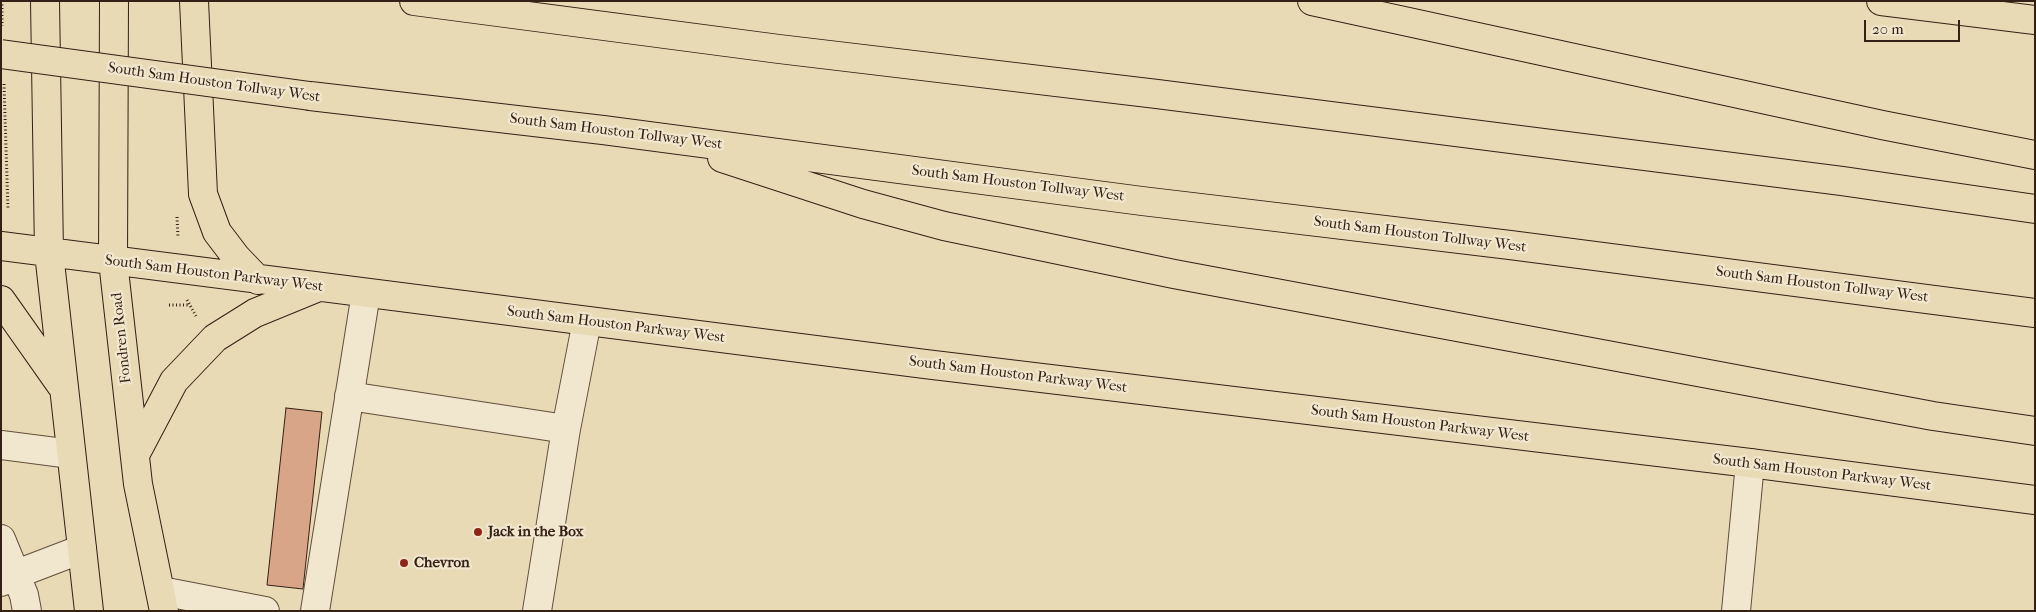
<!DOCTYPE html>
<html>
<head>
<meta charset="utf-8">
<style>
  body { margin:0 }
  #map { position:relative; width:2036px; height:612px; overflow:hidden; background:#e8dab4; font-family:"IM FELL French Canon",serif }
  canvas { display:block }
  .frame { position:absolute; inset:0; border:2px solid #352015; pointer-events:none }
  .scale { position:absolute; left:1864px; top:20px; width:96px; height:22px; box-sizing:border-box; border:2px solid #352015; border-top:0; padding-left:6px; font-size:15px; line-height:18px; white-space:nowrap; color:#352015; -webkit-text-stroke:4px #f0e7ce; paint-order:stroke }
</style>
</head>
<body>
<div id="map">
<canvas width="2036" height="612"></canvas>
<div class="frame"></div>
<div class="scale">20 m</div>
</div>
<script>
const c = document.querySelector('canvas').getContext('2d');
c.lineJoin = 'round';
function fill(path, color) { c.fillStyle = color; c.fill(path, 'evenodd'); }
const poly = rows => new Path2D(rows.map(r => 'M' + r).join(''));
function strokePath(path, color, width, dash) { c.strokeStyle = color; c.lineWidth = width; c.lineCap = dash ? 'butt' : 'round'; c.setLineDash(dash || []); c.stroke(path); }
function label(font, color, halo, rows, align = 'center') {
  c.font = font + ' "IM FELL French Canon",serif'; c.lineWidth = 4.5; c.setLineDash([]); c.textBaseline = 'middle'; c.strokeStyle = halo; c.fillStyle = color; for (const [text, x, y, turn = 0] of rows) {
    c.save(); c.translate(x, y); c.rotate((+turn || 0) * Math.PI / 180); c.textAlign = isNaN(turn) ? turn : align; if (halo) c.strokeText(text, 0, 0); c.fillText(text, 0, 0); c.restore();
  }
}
const building = poly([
  [286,408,322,412,303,589,267,585,286,408]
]);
fill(building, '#d8a589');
strokePath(building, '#352015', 1);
const minor = poly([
  [349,396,566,429],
  [1,445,71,454],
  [1,539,24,595,27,611],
  [1,582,14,575,82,549],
  [161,591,265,611],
  [315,611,366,293],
  [537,611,566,429,587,321],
  [1736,611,1750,463]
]);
const major = poly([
  [45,1,49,253,89,611],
  [114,1,113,261,138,484,164,611],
  [194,1,203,194,217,232,236,257,258,280],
  [1881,1,2035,20],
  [1,246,925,364,1750,463,2035,500],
  [1,300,61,385],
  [135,455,174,381,215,338,255,313,316,288]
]);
const highway = poly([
  [414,1,779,49,1157,94,1842,181,2035,209],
  [1312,1,1882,125,2035,155],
  [310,96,603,130,1142,201,1510,245,2035,313],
  [722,158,863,204,944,226,1174,274,1933,416,2035,431]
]);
strokePath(minor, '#624e3d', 30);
strokePath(major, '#352015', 30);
strokePath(highway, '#352015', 30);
strokePath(poly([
  [2,1,2,26],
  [4,84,8,210],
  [177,217,178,237],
  [187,300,196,316],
  [169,305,188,305]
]), '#352015', 3, [1, 2.5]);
strokePath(minor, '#f0e7ce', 28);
strokePath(major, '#e8dab4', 28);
strokePath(highway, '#e8dab4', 28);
const highwayBridge = poly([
  [1,54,310,96]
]);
strokePath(highwayBridge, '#352015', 30, []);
strokePath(highwayBridge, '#e8dab4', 28);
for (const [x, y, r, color] of [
  [478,532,5,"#8f2418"],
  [404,563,5,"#8f2418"]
]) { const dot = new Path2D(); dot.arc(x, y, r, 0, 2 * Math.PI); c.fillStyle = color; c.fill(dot); strokePath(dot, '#f0e7ce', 2); }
label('15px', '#352015', '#f0e7ce', [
  ["South Sam Houston Tollway West",214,83,8],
  ["South Sam Houston Tollway West",616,132,7],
  ["South Sam Houston Tollway West",1018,184,7],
  ["South Sam Houston Tollway West",1420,235,7],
  ["South Sam Houston Parkway West",214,274,7],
  ["South Sam Houston Tollway West",1822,285,7],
  ["South Sam Houston Parkway West",616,325,7],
  ["Fondren Road",122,338,-96],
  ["South Sam Houston Parkway West",1018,375,7],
  ["South Sam Houston Parkway West",1420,424,7],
  ["South Sam Houston Parkway West",1822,473,7]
]);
label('bold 15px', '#352015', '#f0e7ce', [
  ["Jack in the Box",488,532],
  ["Chevron",414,563]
], 'left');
</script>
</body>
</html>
